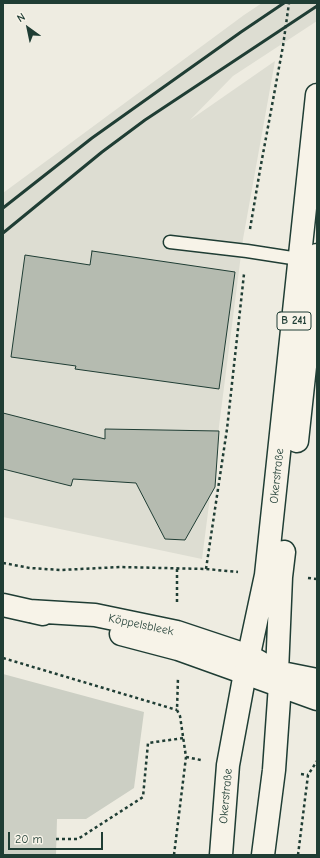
<!DOCTYPE html>
<html>
<head>
<meta charset="utf-8">
<style>
  body { margin:0 }
  #map { position:relative; width:320px; height:858px; overflow:hidden; background:#eeece1; font-family:"Comic Neue",sans-serif }
  canvas { display:block }
  .frame { position:absolute; inset:0; border:4px solid #1f3d34; pointer-events:none }
  .north { position:absolute; left:8px; top:8px; width:40px; height:40px; -webkit-text-stroke:3px #f7f3e8; paint-order:stroke; rotate:327deg; font-size:11px; font-weight:700; line-height:16px; text-align:center; color:#1f3d34 }
  .north::after { content:''; display:block; margin:auto; width:14px; height:18px; background:#1f3d34; clip-path:polygon(50% 0,100% 100%,50% 72%,0 100%) }
  .scale { position:absolute; left:8px; top:832px; width:95px; height:18px; box-sizing:border-box; border:2px solid #1f3d34; border-top:0; padding-left:5px; font-size:12px; line-height:14px; white-space:nowrap; color:#1f3d34; -webkit-text-stroke:3px #f7f3e8; paint-order:stroke }
</style>
</head>
<body>
<div id="map">
<canvas width="320" height="858"></canvas>
<div class="frame"></div>
<div class="north">N</div>
<div class="scale">20 m</div>
</div>
<script>
const c = document.querySelector('canvas').getContext('2d');
c.lineJoin = 'round';
function fill(path, color) { c.fillStyle = color; c.fill(path, 'evenodd'); }
const poly = rows => new Path2D(rows.map(r => 'M' + r).join(''));
function strokePath(path, color, width, dash) { c.strokeStyle = color; c.lineWidth = width; c.lineCap = dash ? 'butt' : 'round'; c.setLineDash(dash || []); c.stroke(path); }
function label(font, color, halo, rows, align = 'center') {
  c.font = font + ' "Comic Neue",sans-serif'; c.lineWidth = 3.5; c.setLineDash([]); c.textBaseline = 'middle'; c.strokeStyle = halo; c.fillStyle = color; for (const [text, x, y, turn = 0] of rows) {
    c.save(); c.translate(x, y); c.rotate((+turn || 0) * Math.PI / 180); c.textAlign = isNaN(turn) ? turn : align; if (halo) c.strokeText(text, 0, 0); c.fillText(text, 0, 0); c.restore();
  }
}
fill(poly([
  [262,3,317,3,317,21,233,76,190,120,275,61,243,239,202,559,3,517,3,193,244,15]
]), '#ddddd2');
fill(poly([
  [3,674,144,712,134,788,86,819,57,819,56,855,3,855]
]), '#cccfc4');
const building = poly([
  [92,251,235,272,219,389,75,369,76,366,11,357,25,255,90,265,92,251],
  [3,413,105,439,105,429,219,431,215,487,185,540,165,539,136,483,73,479,71,486,3,469,3,413]
]);
fill(building, '#b5bbb0');
strokePath(building, '#1f3d34', 1);
const service = poly([
  [170,242,247,251,305,260]
]);
const minor = poly([
  [221,855,228,765,245,673],
  [263,855,274,770,280,685]
]);
const tertiary = poly([
  [3,605,43,614],
  [29,611,95,615,177,632,249,656,277,672,280,685],
  [121,634,178,649,245,673]
]);
const primary = poly([
  [317,95,266,575,245,673,317,699],
  [297,441,317,255],
  [284,552,281,577,277,672,317,680]
]);
strokePath(service, '#1f3d34', 15);
strokePath(minor, '#1f3d34', 25);
strokePath(tertiary, '#1f3d34', 25);
strokePath(primary, '#1f3d34', 25);
strokePath(poly([
  [250,229,260,170,283,46,289,3],
  [3,563,30,568,61,570,120,567,206,569,238,572],
  [177,569,177,604],
  [206,569,227,429,244,274],
  [308,578,317,579],
  [3,658,177,710],
  [186,757,201,760],
  [301,774,308,775],
  [56,839,78,839,143,797,148,743,184,738],
  [174,855,186,757,180,716,177,710,178,677],
  [298,855,308,775,317,761]
]), '#1f3d34', 2.5, [3, 3]);
strokePath(service, '#f7f3e8', 12);
strokePath(minor, '#f7f3e8', 22);
strokePath(tertiary, '#f7f3e8', 22);
strokePath(primary, '#f7f3e8', 22);
strokePath(poly([
  [3,208,92,138,241,32,284,3],
  [3,233,102,152,145,120,317,6]
]), '#1f3d34', 3);
for (const [x, y, w] of [
  [294,321,34]
]) { const box = new Path2D(); box.roundRect(x - w / 2, y - 9, w, 18, 3); c.fillStyle = '#f7f3e8'; c.fill(box); strokePath(box, '#1f3d34', 1); }
label('bold 11px', '#1f3d34', null, [
  ["B 241",294,321]
]);
label('12px', '#1f3d34', '#f7f3e8', [
  ["Okerstraße",277,476,-84],
  ["Köppelsbleek",141,625,12],
  ["Okerstraße",226,796,-85]
]);
</script>
</body>
</html>
